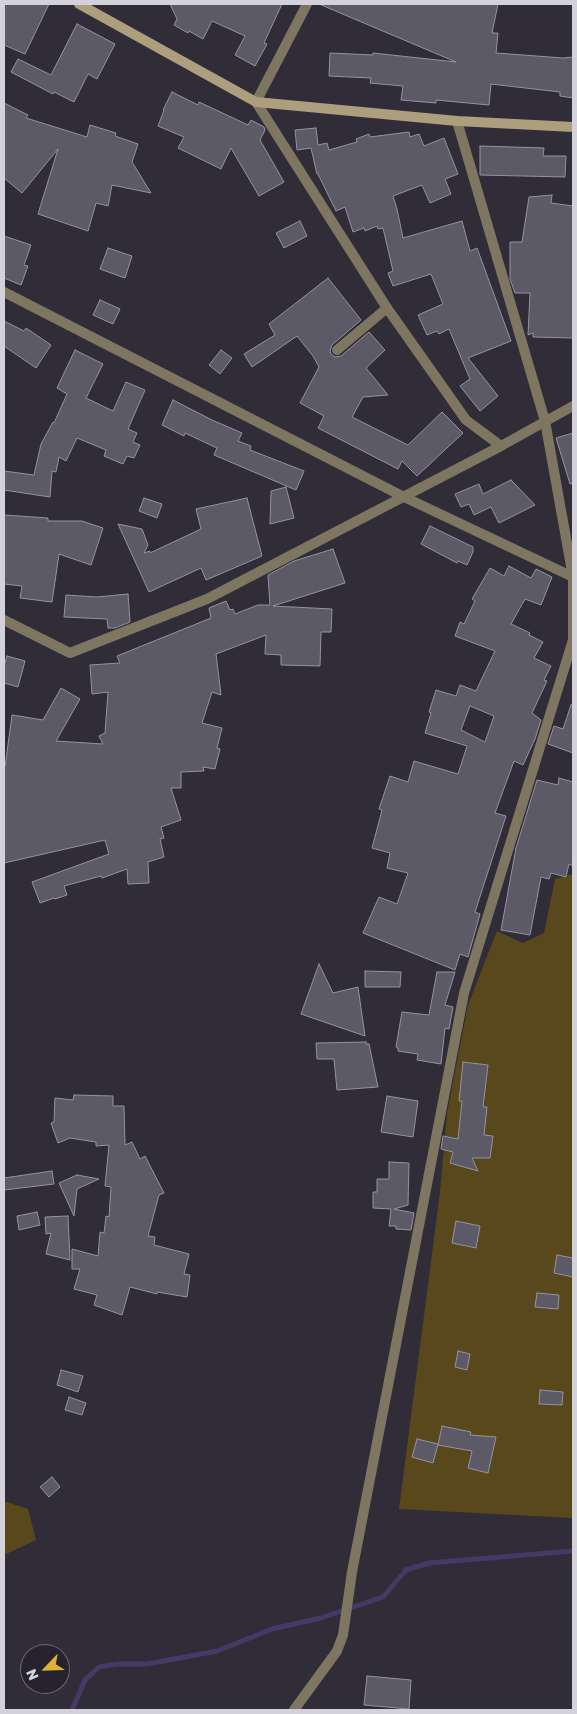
<!DOCTYPE html>
<html>
<head>
<meta charset="utf-8">
<style>
  body { margin:0 }
  #map { position:relative; width:577px; height:1714px; overflow:hidden; background:#302d39; font-family:"Golos Text",sans-serif }
  canvas { display:block }
  .frame { position:absolute; inset:0; border:5px solid #d3d2da; pointer-events:none }
  .north { position:absolute; left:20px; top:1644px; width:50px; height:50px; box-sizing:border-box; background:#26232f; border:1px solid #6b6973; border-radius:50%; rotate:246deg; font-size:14px; font-weight:700; line-height:20px; text-align:center; color:#d3d2da }
  .north::after { content:''; display:block; margin:auto; width:18px; height:22px; background:#deb133; clip-path:polygon(50% 0,100% 100%,50% 72%,0 100%) }
</style>
</head>
<body>
<div id="map">
<canvas width="577" height="1714"></canvas>
<div class="frame"></div>
<div class="north">N</div>
</div>
<script>
const c = document.querySelector('canvas').getContext('2d');
c.lineJoin = 'round';
function fill(path, color) { c.fillStyle = color; c.fill(path, 'evenodd'); }
const poly = rows => new Path2D(rows.map(r => 'M' + r).join(''));
function strokePath(path, color, width, dash) { c.strokeStyle = color; c.lineWidth = width; c.lineCap = dash ? 'butt' : 'round'; c.setLineDash(dash || []); c.stroke(path); }
fill(poly([
  [573,874,573,1518,399,1509,440,1192,447,1113,468,1005,497,931,523,943,544,933,555,879],
  [4,1501,28,1509,36,1540,4,1555]
]), '#59481c');
strokePath(poly([
  [72,1710,85,1680,99,1667,117,1664,147,1664,217,1651,272,1629,321,1618,383,1597,406,1570,429,1563,573,1551]
]), '#463965', 5);
const building = poly([
  [4,4,49,4,25,54,4,45,4,4],
  [170,4,282,4,264,43,267,44,255,66,235,55,245,36,212,21,203,39,189,31,188,33,174,25,177,19,170,4],
  [319,4,498,4,492,33,498,33,496,53,563,58,573,57,573,98,560,96,560,92,491,84,489,105,436,100,436,103,401,100,403,86,370,83,371,78,329,76,330,53,373,55,373,53,456,62,319,4],
  [77,24,115,44,97,79,88,74,74,102,54,92,53,94,11,72,18,59,51,75,77,24],
  [172,92,198,105,199,102,248,125,251,120,264,127,265,130,260,140,284,182,259,196,231,148,221,169,178,148,184,137,158,126,164,110,163,110,172,92],
  [4,103,28,115,26,118,87,137,90,125,116,133,115,136,138,144,132,162,151,193,112,185,108,206,96,203,88,231,38,214,58,149,22,193,4,178,4,103],
  [316,128,318,145,327,143,329,150,357,142,356,139,369,134,370,137,409,132,410,137,419,134,424,146,444,138,458,174,445,179,451,194,430,203,422,185,393,196,397,209,403,238,462,221,470,251,477,248,511,341,468,358,498,396,480,411,460,386,470,379,449,329,439,334,437,331,427,335,418,315,443,304,431,274,393,286,388,273,393,271,383,228,378,229,377,226,365,231,364,228,353,232,345,207,336,211,318,174,317,174,311,148,297,150,295,130,316,128],
  [480,146,544,148,543,156,566,156,565,177,480,175,480,146],
  [552,195,551,203,573,206,573,338,533,337,533,333,528,335,530,293,515,293,510,279,510,242,522,242,529,197,552,195],
  [300,221,307,236,284,248,276,233,300,221],
  [4,236,31,245,24,265,28,266,21,285,4,278,4,236],
  [108,248,132,256,125,278,100,269,108,248],
  [328,278,361,320,332,345,330,351,331,354,335,357,341,356,369,332,385,350,366,368,388,395,363,397,352,417,408,445,442,412,463,433,417,476,402,461,398,469,318,428,324,416,300,403,319,367,313,356,297,336,252,367,244,354,275,335,269,324,328,278],
  [100,300,120,309,113,324,93,315,100,300],
  [4,321,24,331,26,328,51,345,36,368,4,346,4,321],
  [75,350,103,364,86,398,113,411,126,382,145,390,128,429,137,433,133,442,140,445,134,458,127,456,123,464,104,456,106,450,77,438,66,461,59,457,56,472,52,471,50,497,4,490,4,471,34,475,41,444,53,422,54,423,67,394,57,388,75,350],
  [221,350,232,358,220,374,209,365,221,350],
  [173,400,212,420,242,433,238,441,251,446,250,450,304,471,296,490,214,455,217,448,185,433,184,436,162,425,173,400],
  [573,433,573,483,570,484,556,438,573,433],
  [511,480,535,505,499,523,491,507,474,515,469,504,461,507,455,494,479,484,483,494,511,480],
  [286,487,294,518,270,524,271,491,286,487],
  [144,498,162,504,157,518,139,511,144,498],
  [247,498,262,556,206,580,201,568,149,592,118,524,142,529,148,545,144,553,150,551,150,553,201,529,196,509,247,498],
  [4,515,48,518,48,521,82,521,103,528,91,565,59,554,52,602,20,598,22,586,4,584,4,515],
  [430,526,473,547,473,552,467,565,458,561,457,563,421,544,430,526],
  [333,549,345,583,273,606,332,609,331,632,321,632,320,666,281,665,281,655,265,654,266,635,216,654,221,695,212,692,202,723,222,728,217,748,220,749,215,769,203,767,204,771,181,772,181,788,171,788,181,820,161,827,164,838,160,839,164,857,148,862,149,883,128,884,127,869,102,878,101,876,64,886,67,895,55,899,54,898,40,903,32,882,109,854,105,840,4,863,4,767,5,767,12,715,43,720,61,688,80,699,56,741,103,744,99,736,105,733,108,692,92,694,90,665,120,663,117,656,211,618,209,608,226,601,230,610,233,609,235,614,258,605,270,605,268,575,294,561,333,549],
  [509,566,531,578,536,569,552,577,541,605,525,599,511,624,530,633,529,635,543,642,534,658,551,666,544,680,547,681,532,713,541,720,535,739,523,765,514,761,495,813,506,816,475,912,480,914,468,957,460,954,455,970,363,933,379,897,397,904,408,873,387,868,390,853,372,848,382,810,379,809,390,776,408,782,414,761,458,774,467,746,425,733,431,713,429,712,436,690,456,696,460,685,476,691,495,651,455,636,460,622,464,624,475,601,472,599,490,568,504,576,509,566],
  [470,706,494,716,485,742,461,730,470,706],
  [128,594,130,622,115,628,108,628,107,619,64,617,66,595,97,597,128,594],
  [7,656,25,661,18,687,4,683,4,666,7,656],
  [571,705,573,705,573,753,548,744,554,726,563,729,571,705],
  [559,778,573,782,573,866,569,864,566,877,551,873,549,879,541,877,530,935,501,930,516,848,537,780,558,785,559,778],
  [319,964,333,993,358,987,365,1036,301,1014,319,964],
  [365,971,401,972,400,987,365,987,365,971],
  [437,972,455,972,445,1005,453,1007,449,1029,445,1028,441,1064,417,1060,418,1054,398,1051,398,1048,396,1047,402,1012,429,1015,437,972],
  [366,1042,366,1044,369,1044,378,1087,337,1090,334,1059,317,1059,316,1043,366,1042],
  [463,1062,488,1065,483,1107,487,1107,484,1135,493,1136,490,1158,472,1158,478,1171,450,1163,453,1152,441,1149,443,1136,458,1139,462,1101,459,1101,463,1062],
  [74,1095,113,1096,113,1106,124,1106,125,1145,132,1142,140,1159,145,1156,164,1193,159,1195,148,1236,155,1237,154,1245,189,1254,184,1274,190,1275,187,1297,157,1292,157,1294,130,1287,122,1315,94,1305,97,1295,74,1289,80,1269,72,1269,72,1249,98,1256,100,1232,104,1233,106,1216,109,1217,111,1187,105,1186,109,1145,96,1146,96,1142,70,1138,58,1143,51,1123,54,1122,55,1098,73,1100,74,1095],
  [387,1096,418,1101,413,1137,381,1132,387,1096],
  [389,1162,409,1163,408,1205,394,1209,414,1213,411,1230,396,1229,396,1226,389,1226,391,1209,373,1208,373,1192,377,1192,377,1179,389,1179,389,1162],
  [52,1171,54,1184,4,1190,4,1178,52,1171],
  [77,1175,99,1179,77,1189,74,1216,59,1183,77,1175],
  [37,1212,40,1225,19,1230,17,1216,37,1212],
  [68,1216,70,1260,46,1254,51,1233,46,1234,45,1217,68,1216],
  [456,1221,480,1226,476,1248,452,1243,456,1221],
  [557,1255,573,1258,573,1277,554,1273,557,1255],
  [537,1293,559,1295,558,1309,535,1307,537,1293],
  [458,1351,470,1354,467,1370,455,1367,458,1351],
  [61,1370,83,1376,78,1392,57,1385,61,1370],
  [540,1390,563,1392,562,1405,539,1404,540,1390],
  [69,1397,86,1403,82,1415,65,1410,69,1397],
  [442,1426,471,1432,470,1435,496,1437,488,1473,468,1468,472,1451,438,1445,442,1426],
  [417,1439,438,1444,433,1463,412,1457,417,1439],
  [52,1477,60,1487,49,1497,40,1487,52,1477],
  [367,1676,411,1680,409,1709,364,1705,367,1676]
]);
fill(building, '#5d5a68');
strokePath(building, '#9692a1', 1);
strokePath(poly([
  [337,350,387,308]
]), '#7f7661', 10);
strokePath(poly([
  [307,4,256,102,387,308,466,420,501,446],
  [4,292,402,496,573,577],
  [4,620,70,653,207,599,501,446,573,406],
  [294,1710,337,1651,343,1635,352,1572,464,993,573,640,573,577,545,421,457,121]
]), '#7f7661', 10);
strokePath(poly([
  [79,4,256,102,457,121,573,127]
]), '#ad9e7d', 10);
</script>
</body>
</html>
